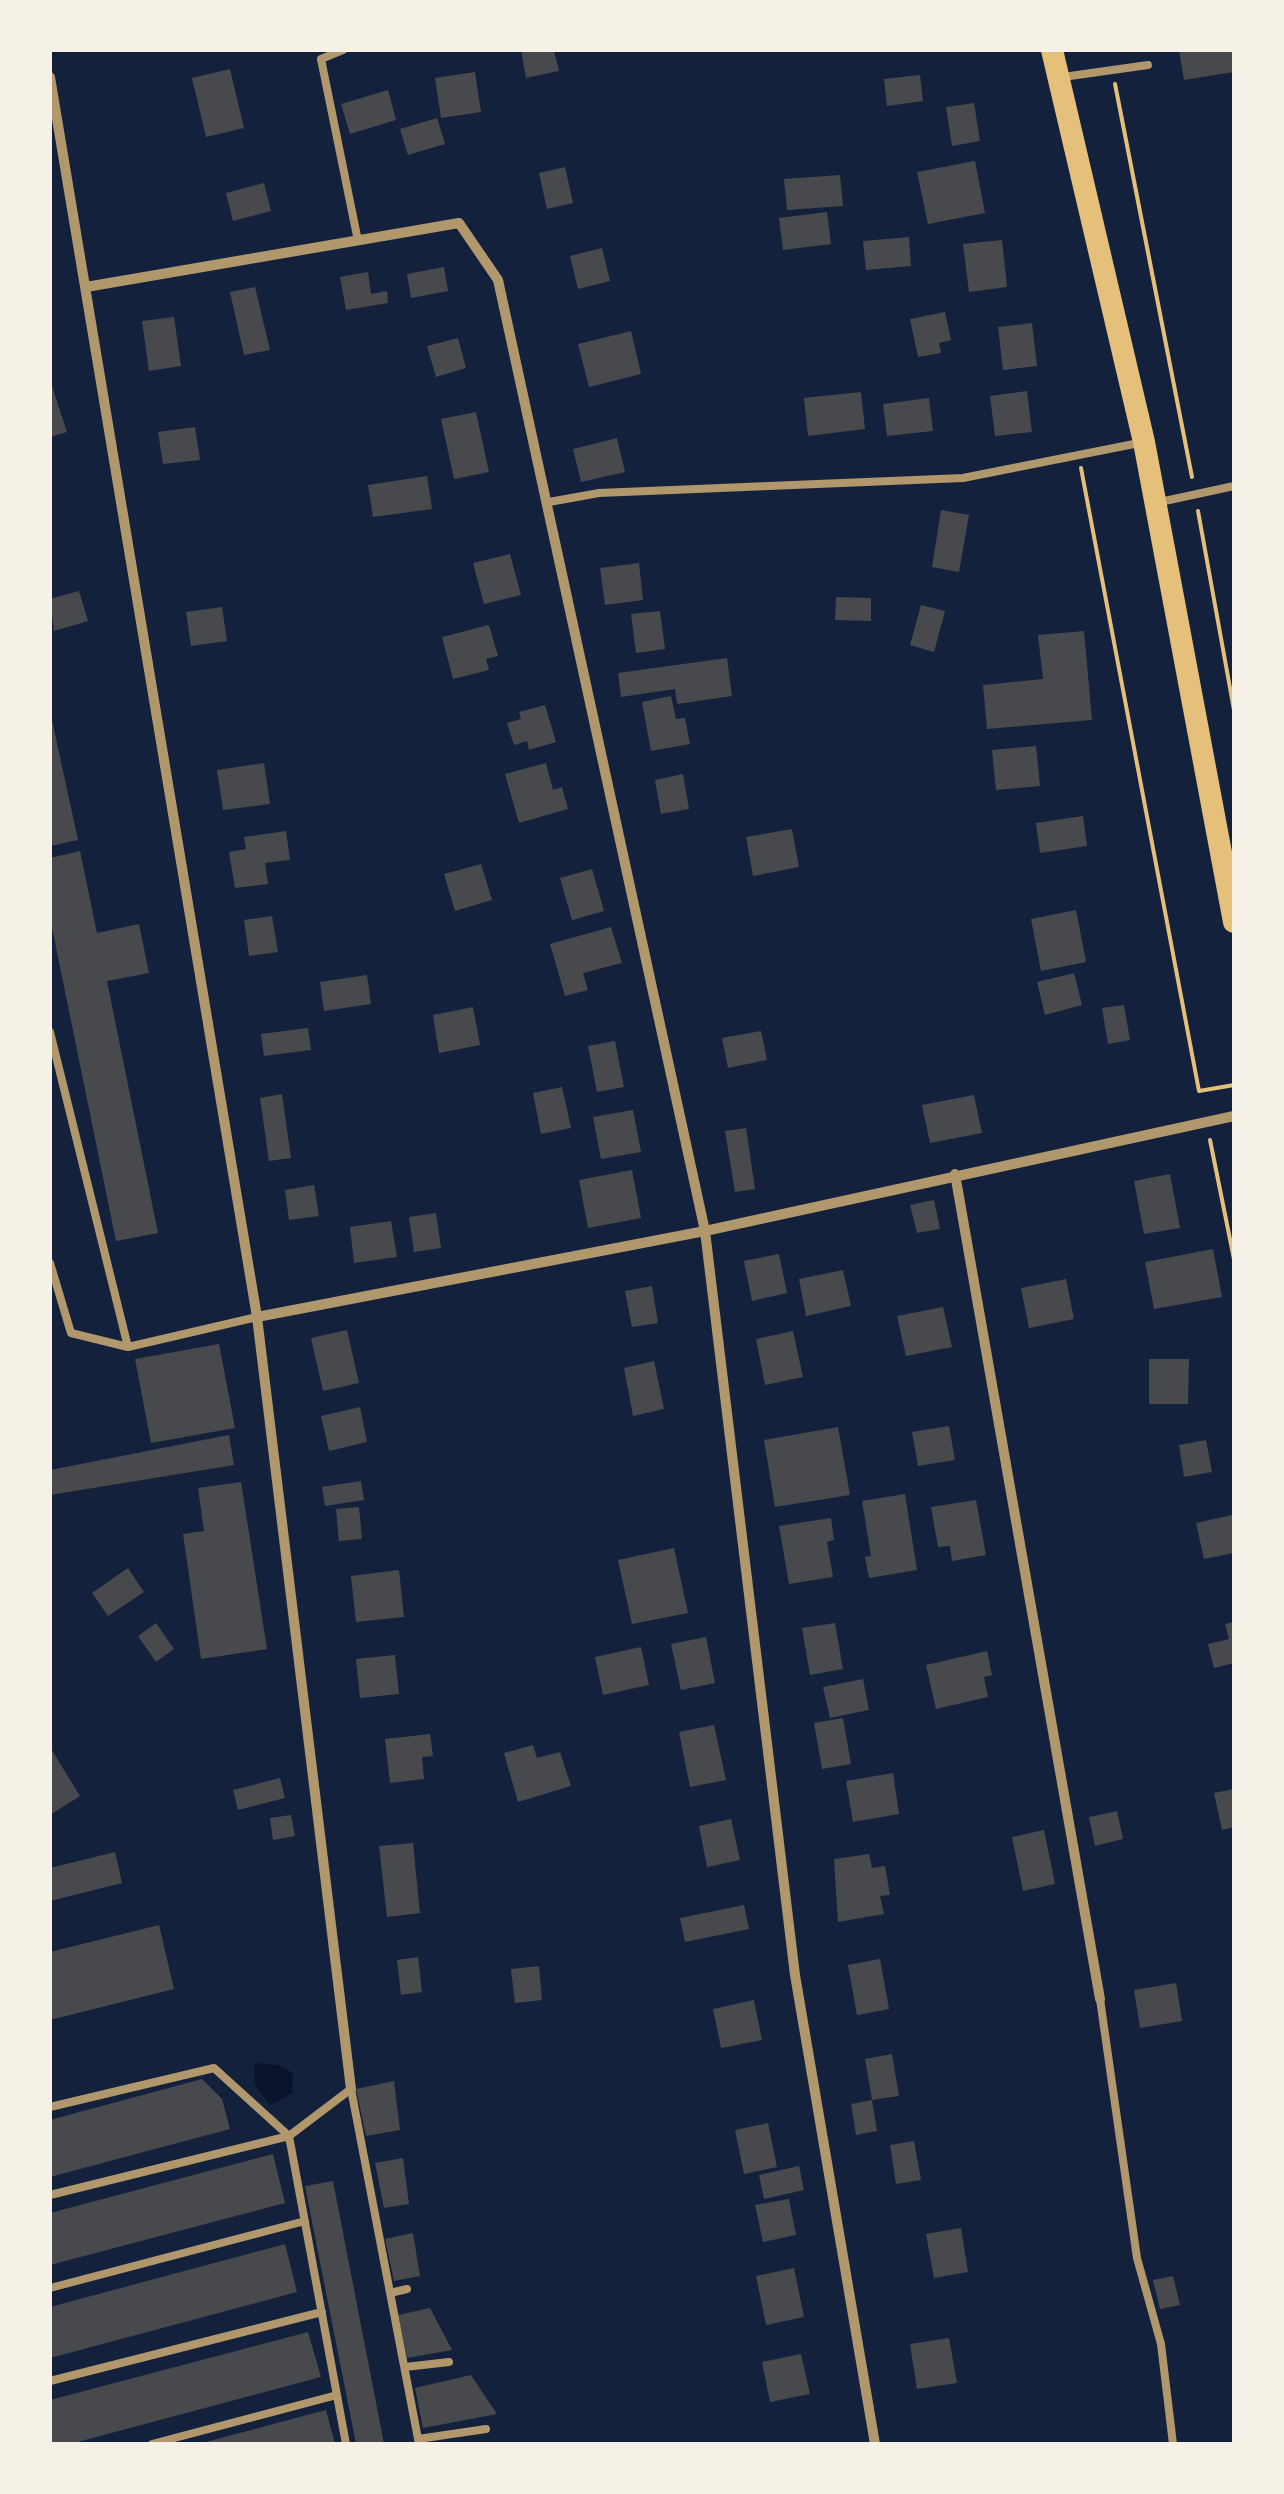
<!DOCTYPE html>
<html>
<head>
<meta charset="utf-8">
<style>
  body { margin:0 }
  #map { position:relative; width:1284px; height:2494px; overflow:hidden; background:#14213d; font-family:Barlow,sans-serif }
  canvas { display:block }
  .frame { position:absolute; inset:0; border:52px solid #f6f1e7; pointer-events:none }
</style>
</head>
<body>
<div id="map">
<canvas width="1284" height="2494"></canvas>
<div class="frame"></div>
</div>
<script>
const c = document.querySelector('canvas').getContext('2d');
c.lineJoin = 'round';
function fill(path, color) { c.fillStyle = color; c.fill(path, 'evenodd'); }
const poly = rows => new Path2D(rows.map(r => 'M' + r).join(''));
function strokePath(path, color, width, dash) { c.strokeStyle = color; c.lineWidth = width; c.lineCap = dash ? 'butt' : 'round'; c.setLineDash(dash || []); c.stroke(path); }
fill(poly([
  [254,2063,278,2065,293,2073,292,2093,270,2105,255,2084]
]), '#0b132b');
fill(poly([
  [521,50,554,50,559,71,526,78],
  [1179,50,1234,50,1234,72,1184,80],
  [230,69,244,128,206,137,192,78],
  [475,72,481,112,441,118,435,78],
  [920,75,923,101,887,106,884,79],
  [388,90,396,120,350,134,341,104],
  [974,103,980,141,952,146,946,107],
  [437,118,445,144,408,155,400,129],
  [975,161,985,213,928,224,917,172],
  [565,167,573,203,547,209,539,173],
  [840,175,843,206,787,210,784,179],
  [264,183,271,211,233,221,226,193],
  [827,212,831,244,783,250,779,218],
  [909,237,911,266,866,270,863,241],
  [1002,240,1007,287,969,292,963,244],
  [602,248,610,281,578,289,570,256],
  [444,267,448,291,411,298,407,274],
  [368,272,371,294,387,291,388,303,346,310,340,277],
  [255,287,270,350,244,355,230,292],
  [945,312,951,340,939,343,941,353,918,357,910,319],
  [174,317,181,366,149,371,142,321],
  [1032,323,1037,366,1003,370,998,327],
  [631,331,641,374,589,387,578,344],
  [458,338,466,368,436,377,427,346],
  [50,380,67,432,50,437],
  [1027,391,1032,432,995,436,990,396],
  [861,392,865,429,808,436,804,398],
  [929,398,933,431,887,436,883,404],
  [476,412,489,472,454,479,441,419],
  [195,427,200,460,163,464,158,432],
  [617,438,625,472,581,482,573,449],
  [427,476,432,509,373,517,368,485],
  [941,510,969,515,959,572,932,567],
  [510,554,521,595,484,604,473,563],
  [639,563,643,600,605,605,600,568],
  [79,591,88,621,54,631,50,599],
  [836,597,871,598,871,621,835,620],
  [921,605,945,611,934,652,910,645],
  [222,607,227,641,191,646,186,612],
  [660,611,665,649,636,653,631,614],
  [489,625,498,656,486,659,489,670,453,679,442,637],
  [1084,631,1092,720,987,729,983,685,1043,679,1038,635],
  [727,658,732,696,677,704,675,689,621,697,618,673],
  [671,696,676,719,685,718,690,744,651,751,642,702],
  [545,705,556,742,529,750,527,741,514,745,507,723,521,719,519,712],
  [50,711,78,840,50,846],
  [1036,746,1040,786,996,790,992,750],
  [264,763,270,804,223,810,217,770],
  [546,763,553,790,562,787,568,809,519,823,505,774],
  [683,774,689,809,661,814,655,780],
  [1083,816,1087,846,1040,853,1036,823],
  [792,829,799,867,753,876,746,837],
  [286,831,290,860,265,863,268,884,235,888,229,852,246,849,244,837],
  [80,851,97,933,139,924,149,973,107,981,158,1233,116,1241,50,918,50,858],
  [481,864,492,900,455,911,444,874],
  [592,869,604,911,572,920,560,878],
  [1076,910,1086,962,1041,971,1031,919],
  [272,916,278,952,249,956,244,920],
  [611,927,622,963,583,973,588,990,565,996,550,944],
  [1074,973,1082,1005,1045,1015,1037,982],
  [367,975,371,1004,324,1011,320,982],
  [1124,1005,1130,1040,1108,1044,1102,1008],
  [473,1007,480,1045,439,1053,433,1015],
  [308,1028,311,1050,264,1056,261,1034],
  [761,1031,767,1060,728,1068,722,1038],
  [615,1041,624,1087,597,1092,588,1046],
  [562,1087,571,1128,541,1134,533,1093],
  [282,1094,291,1158,269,1161,260,1098],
  [974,1095,982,1133,930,1143,922,1105],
  [633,1110,641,1152,601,1159,593,1117],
  [746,1128,755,1189,735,1192,725,1131],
  [632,1170,641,1218,588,1228,579,1180],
  [1170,1174,1180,1228,1144,1234,1134,1181],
  [314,1185,319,1216,289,1220,285,1190],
  [934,1200,940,1229,917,1233,910,1205],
  [436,1213,441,1248,414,1252,409,1217],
  [391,1221,397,1257,354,1263,350,1227],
  [1213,1249,1222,1297,1154,1309,1145,1262],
  [779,1254,787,1293,752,1301,744,1261],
  [843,1270,851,1306,806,1316,799,1279],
  [1066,1279,1074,1319,1029,1328,1021,1288],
  [652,1286,658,1323,632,1327,625,1291],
  [943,1307,952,1347,906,1356,897,1316],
  [347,1330,359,1383,323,1391,311,1338],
  [793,1331,803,1377,765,1385,756,1339],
  [219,1344,235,1428,151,1443,135,1359],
  [1149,1359,1189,1359,1188,1404,1149,1404],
  [654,1361,664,1409,633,1416,624,1368],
  [360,1407,367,1442,329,1451,321,1416],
  [949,1426,955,1460,918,1466,912,1432],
  [838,1427,850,1495,775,1507,764,1440],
  [229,1435,234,1465,50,1495,50,1470],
  [1206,1440,1212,1472,1184,1477,1179,1445],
  [361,1481,364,1500,325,1506,322,1487],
  [241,1482,267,1649,201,1659,183,1534,204,1531,198,1488],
  [905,1494,917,1570,869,1578,865,1557,871,1556,862,1501],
  [976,1500,986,1555,952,1561,950,1546,938,1547,931,1507],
  [359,1507,362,1539,339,1541,336,1509],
  [1232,1515,1234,1553,1204,1559,1196,1523],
  [831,1518,834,1540,827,1542,833,1577,789,1584,779,1526],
  [674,1548,688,1613,632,1624,618,1560],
  [128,1568,144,1592,108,1616,92,1593],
  [399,1570,404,1617,356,1622,351,1576],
  [1234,1622,1234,1663,1214,1668,1208,1644,1229,1639,1225,1624],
  [156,1623,174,1649,156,1662,138,1636],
  [835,1623,843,1669,810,1675,802,1628],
  [706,1637,715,1683,681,1690,671,1644],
  [641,1647,649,1685,603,1695,595,1657],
  [987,1651,992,1675,984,1677,988,1697,936,1709,926,1665],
  [395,1655,399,1694,360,1698,356,1659],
  [863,1679,869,1710,830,1718,823,1687],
  [843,1718,851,1764,822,1769,814,1723],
  [714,1725,726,1780,690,1787,679,1732],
  [430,1734,433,1756,422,1757,424,1779,390,1783,385,1739],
  [533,1745,537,1758,560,1752,571,1786,518,1802,504,1753],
  [50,1747,80,1796,50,1815],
  [893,1773,899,1814,853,1822,846,1781],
  [280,1778,285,1798,238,1810,233,1790],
  [1234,1789,1234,1827,1222,1830,1214,1793],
  [1117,1811,1123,1839,1095,1846,1089,1817],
  [291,1815,295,1836,273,1840,270,1818],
  [731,1819,740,1860,707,1867,699,1826],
  [1044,1830,1055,1884,1023,1891,1012,1837],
  [413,1843,420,1913,387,1917,379,1846],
  [115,1852,122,1883,50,1901,50,1868],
  [869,1854,872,1868,885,1866,890,1895,880,1896,884,1914,838,1922,834,1859],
  [744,1905,749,1929,685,1942,680,1918],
  [159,1925,174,1989,50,2020,50,1952],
  [418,1957,422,1992,401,1995,397,1960],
  [880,1959,889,2009,857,2015,848,1965],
  [539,1966,542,2000,515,2003,511,1969],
  [1176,1983,1182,2021,1140,2028,1134,1990],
  [754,2000,762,2040,721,2048,713,2009],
  [892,2054,899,2096,872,2100,865,2059],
  [202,2079,222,2099,230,2129,50,2177,50,2120],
  [394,2081,400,2130,366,2136,356,2089],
  [872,2100,877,2131,856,2135,851,2104],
  [768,2123,777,2167,744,2174,735,2130],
  [914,2141,921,2180,896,2184,890,2145],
  [273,2154,285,2203,50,2265,50,2213],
  [403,2158,409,2204,384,2208,375,2163],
  [799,2166,804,2190,764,2199,759,2175],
  [333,2181,384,2444,356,2444,305,2186],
  [789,2199,796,2235,763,2242,755,2205],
  [961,2228,968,2272,934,2278,926,2234],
  [413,2233,420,2276,394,2281,385,2239],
  [285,2244,297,2292,50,2358,50,2307],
  [794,2268,804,2317,766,2325,756,2276],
  [1173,2276,1180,2305,1160,2309,1153,2280],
  [430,2308,452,2350,407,2358,398,2315],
  [308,2332,321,2377,70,2444,50,2444,50,2400],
  [949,2338,957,2383,917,2389,910,2344],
  [801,2354,810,2394,770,2402,762,2362],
  [471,2375,497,2414,423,2428,415,2388],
  [326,2410,335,2444,203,2444,202,2443]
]), '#48494c');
strokePath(poly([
  [1115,84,1192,477],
  [1081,468,1199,1091,1234,1085],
  [1198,511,1234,710],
  [1210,1140,1234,1259]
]), '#e5c07b', 4);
strokePath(poly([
  [343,50,321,59,358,241],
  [1063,77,1148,65],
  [549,502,599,493,963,478,1139,443],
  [1160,502,1234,486],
  [50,1032,128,1347],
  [50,1263,71,1333,128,1347,257,1317],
  [1100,1999,1137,2258,1161,2344,1173,2444],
  [50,2107,214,2068,289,2136,50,2195],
  [50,2288,305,2221],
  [390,2293,407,2289],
  [405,2367,449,2362],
  [50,2381,322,2312],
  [418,2439,486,2429],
  [152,2444,337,2395],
  [346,2444,289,2136,351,2089,419,2444]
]), '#b1986c', 8);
strokePath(poly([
  [50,77,257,1317,351,2089],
  [86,287,459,223,498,280,705,1231,795,1975,875,2444],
  [955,1174,1100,1999],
  [257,1317,705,1231,1234,1116]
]), '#b1986c', 10);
strokePath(poly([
  [1052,50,1144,442,1234,922]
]), '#e5c07b', 22);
</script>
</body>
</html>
